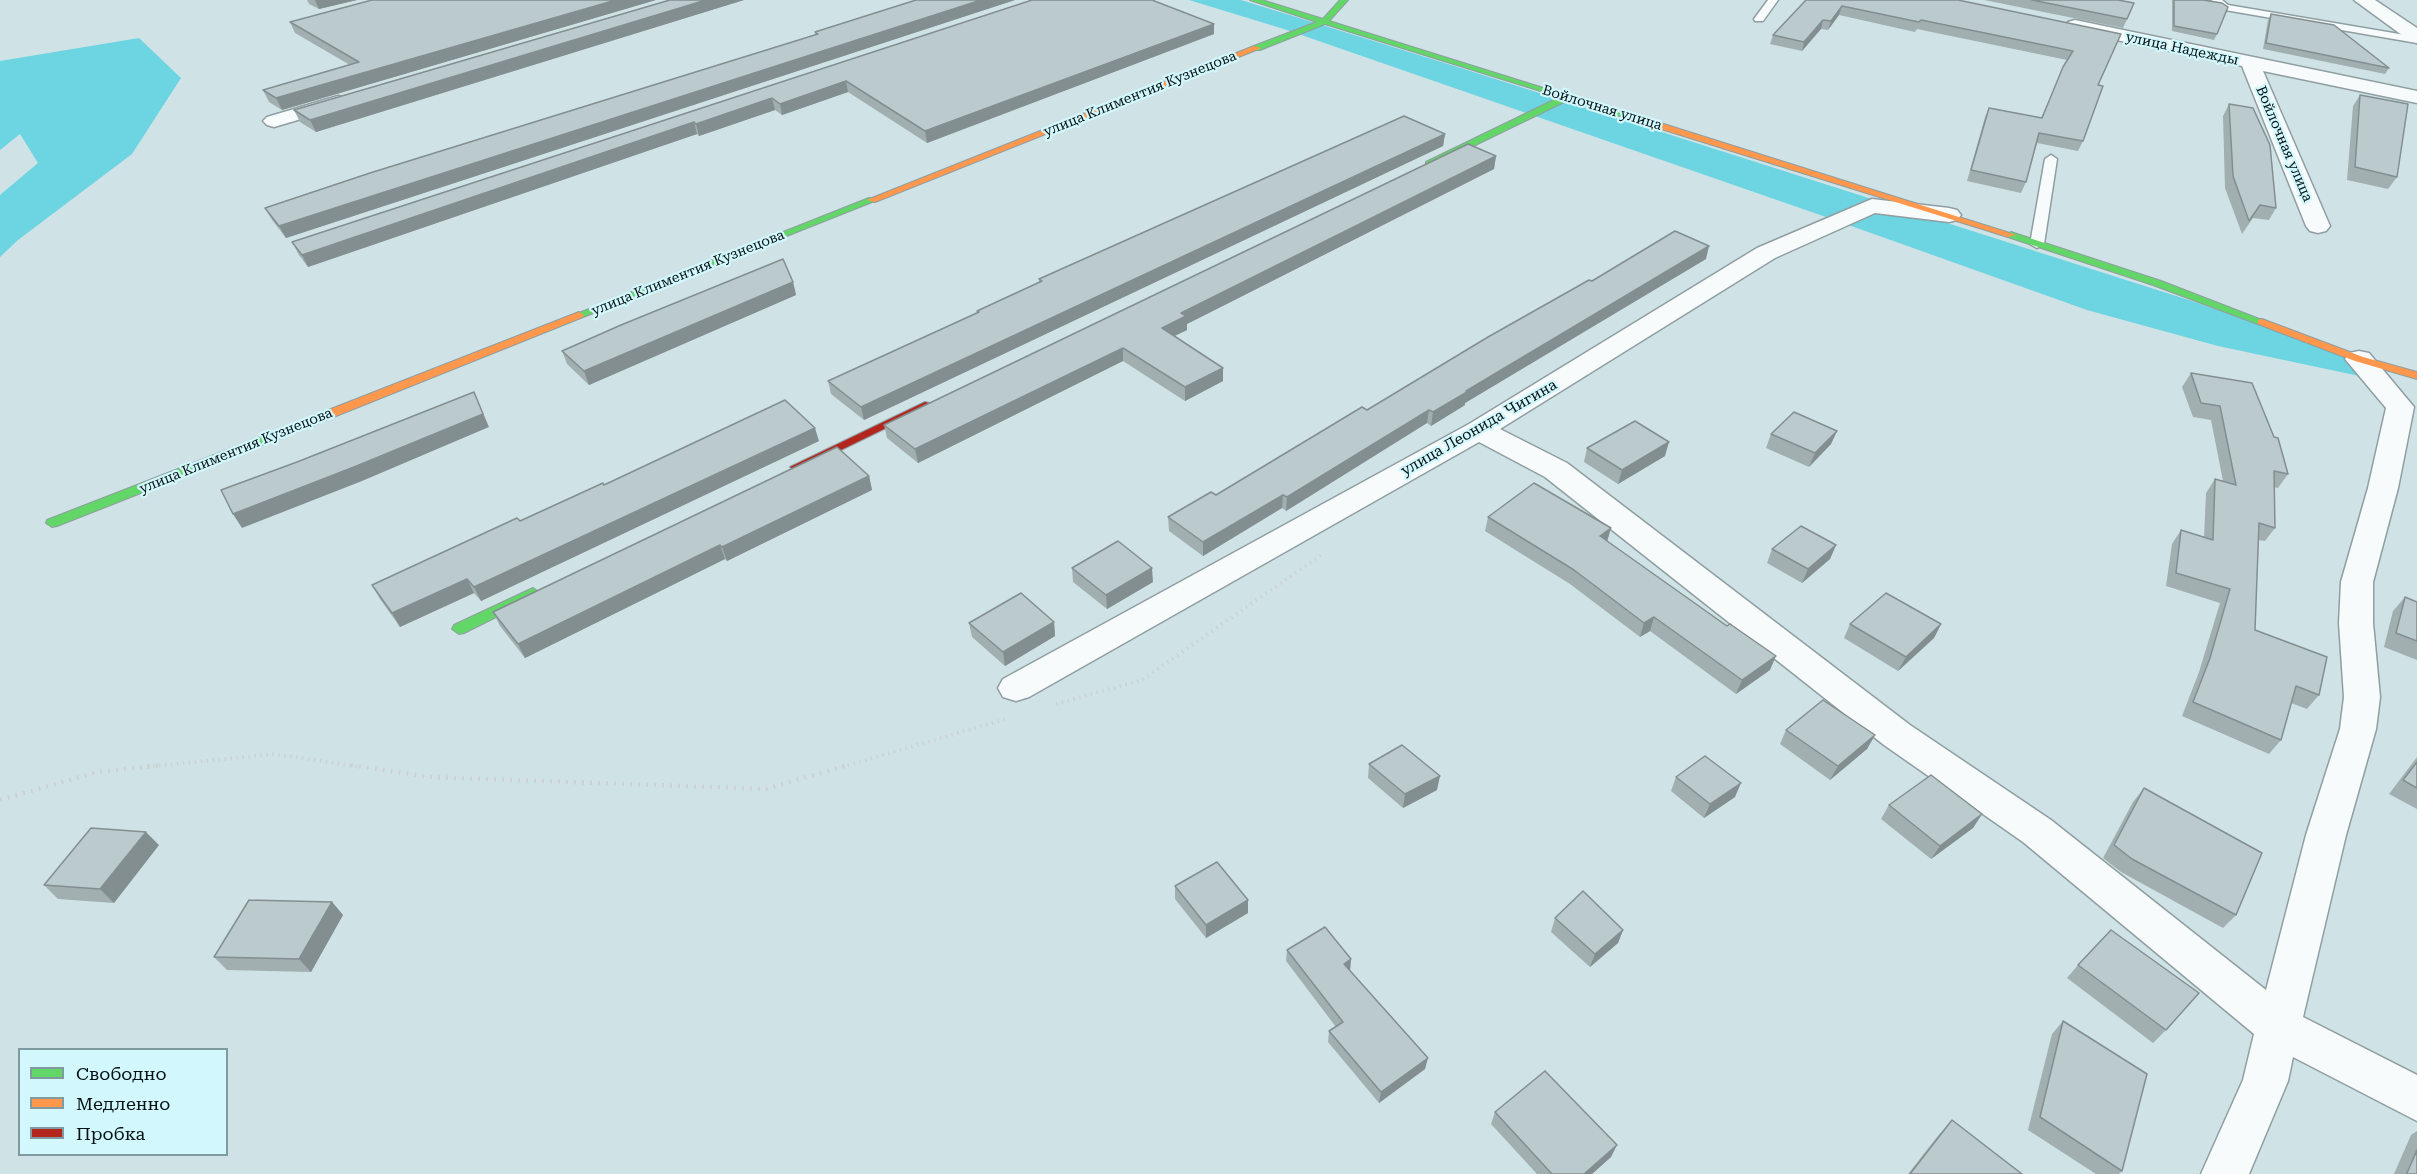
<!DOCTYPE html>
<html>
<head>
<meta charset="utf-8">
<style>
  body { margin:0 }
  #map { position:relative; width:2417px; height:1174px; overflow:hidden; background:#cfe3e6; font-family:"Roboto Serif",serif }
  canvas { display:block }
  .legend { position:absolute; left:18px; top:1048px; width:210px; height:108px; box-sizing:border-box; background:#d2f7fd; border:2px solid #809ba0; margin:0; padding:8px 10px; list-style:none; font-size:18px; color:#051214 }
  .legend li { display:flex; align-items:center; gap:12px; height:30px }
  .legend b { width:30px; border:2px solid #809ba0 }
</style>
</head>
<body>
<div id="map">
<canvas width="2417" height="1174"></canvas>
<ul class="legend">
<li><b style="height:8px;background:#63d668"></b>Свободно</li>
<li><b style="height:8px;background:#ff974d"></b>Медленно</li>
<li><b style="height:8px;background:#b3261e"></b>Пробка</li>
</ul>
</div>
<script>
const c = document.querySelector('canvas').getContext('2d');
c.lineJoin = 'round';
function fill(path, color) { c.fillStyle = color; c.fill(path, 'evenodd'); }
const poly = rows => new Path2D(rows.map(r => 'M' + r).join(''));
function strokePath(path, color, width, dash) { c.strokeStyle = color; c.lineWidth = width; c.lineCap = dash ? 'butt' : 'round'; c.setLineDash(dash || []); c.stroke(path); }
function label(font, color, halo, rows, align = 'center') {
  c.font = font + ' "Roboto Serif",serif'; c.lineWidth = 4.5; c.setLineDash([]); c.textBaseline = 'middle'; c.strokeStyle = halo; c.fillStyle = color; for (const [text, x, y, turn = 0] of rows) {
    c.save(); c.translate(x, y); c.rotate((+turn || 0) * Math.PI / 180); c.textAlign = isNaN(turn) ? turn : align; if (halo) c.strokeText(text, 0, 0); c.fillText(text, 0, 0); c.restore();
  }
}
fill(poly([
  [1189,0,1241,0,1464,69,2195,302,2359,359,2364,377,2218,346,2087,310,1826,217,1287,30],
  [139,38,181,78,132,154,18,240,0,257,0,195,38,163,20,134,0,150,0,61]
]), '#6dd4e2');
const lane = poly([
  [1768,0,1778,0,1763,21,1755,21,1754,19,1768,0],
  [2211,0,2222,0,2228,5,2417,37,2417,43,2225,10,2211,0],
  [2051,155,2057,159,2044,244,2037,248,2030,244,2045,159,2051,155]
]);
const street = poly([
  [2354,0,2375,0,2417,28,2417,43,2410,41,2354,0],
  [2075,20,2417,91,2417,103,2263,71,2330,226,2326,231,2318,233,2310,231,2306,226,2242,66,2068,30,2066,26,2068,22,2075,20],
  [338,96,345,98,348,102,345,106,274,127,267,125,263,121,267,117,338,96],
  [1872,199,1949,208,1957,210,1961,215,1957,220,1949,222,1875,213,1775,258,1500,429,1567,463,1910,725,2051,820,2266,990,2306,835,2340,729,2344,697,2339,623,2341,582,2368,488,2386,408,2345,359,2349,353,2359,351,2369,353,2414,407,2398,488,2373,582,2373,623,2380,697,2376,729,2346,835,2303,1017,2417,1075,2417,1121,2293,1057,2288,1081,2249,1174,2201,1174,2243,1080,2254,1034,2023,842,1884,745,1545,477,1479,442,1029,697,1016,701,1003,697,998,688,1003,679,1469,424,1757,248,1872,199]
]);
const fast = poly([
  [1250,0,1262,0,1323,19,1340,0,1348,0,1329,21,1636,117,1629,119,1568,100,1432,166,1426,166,1426,162,1560,97,1325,24,1260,50,1254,50,1254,46,1317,22,1250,0],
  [869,198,877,200,583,317,579,318,574,315,869,198],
  [2011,232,2161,281,2267,322,2266,324,2258,324,2153,285,2008,237,2006,235,2011,232],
  [317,415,323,419,321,422,57,526,52,527,46,523,47,520,317,415],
  [533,588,540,593,538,596,464,633,459,634,452,629,454,625,533,588]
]);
const slow = poly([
  [1254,46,1261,48,875,202,867,200,1254,46],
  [1629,115,1635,115,2016,235,2008,237,1629,119,1629,115],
  [579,312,584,315,583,317,321,422,317,423,311,419,313,416,579,312],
  [2262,319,2363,357,2417,372,2417,379,2355,361,2258,324,2258,320,2262,319]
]);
const jam = poly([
  [925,402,929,403,931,405,929,407,800,470,796,471,790,467,925,402]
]);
strokePath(lane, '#8f9ea1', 3);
strokePath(street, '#8f9ea1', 3);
strokePath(fast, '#8f9ea1', 2);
strokePath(slow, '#8f9ea1', 2);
strokePath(jam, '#8f9ea1', 2);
strokePath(poly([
  [1056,704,1142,680,1324,553],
  [147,767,274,754,361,767],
  [842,767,1009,718]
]), '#ccd2d3', 4, [1.5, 4.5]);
strokePath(poly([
  [351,765,429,777,766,789,847,765],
  [0,800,97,772,162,765]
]), '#ccd2d3', 4.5, [2, 6]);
fill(lane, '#f8fbfb');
fill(street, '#f8fbfb');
fill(fast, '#63d668');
fill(slow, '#ff974d');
fill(jam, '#b3261e');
fill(poly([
  [307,0,357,0,319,9,309,4],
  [656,0,282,110,269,102,263,90,350,65,295,33,290,22],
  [670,0,744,0,316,132,300,122,294,110],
  [916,0,1015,0,286,238,272,220,265,208,815,35,815,32],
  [1032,0,1214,24,1214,34,927,143,848,92,782,115,775,110,699,136,697,134,308,267,299,255,292,242],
  [1806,0,2121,34,2098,85,2083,141,2078,151,2037,143,2026,182,2021,193,1967,181,1985,117,1989,108,2041,118,2067,60,1917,29,1915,32,1839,15,1828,30,1821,29,1802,51,1770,44,1773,35],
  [1984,0,2118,0,2134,3,2123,28],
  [2172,0,2203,0,2217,34,2214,40,2172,31],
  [2271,14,2389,68,2385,74,2263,49,2268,20],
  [2360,95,2397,177,2388,189,2347,180,2353,106],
  [2229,104,2276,208,2269,220,2253,218,2242,234,2225,188,2223,116],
  [1445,134,1443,146,864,420,831,394,828,381,977,313,977,311,1039,282,1039,279],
  [1496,156,1494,169,1187,324,1187,330,1174,336,1223,381,1185,401,1123,361,918,463,887,438,884,425],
  [1706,259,1465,403,1465,405,1431,426,1427,423,1286,511,1282,508,1203,556,1169,531,1168,517,1216,495,1367,410,1592,281],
  [793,282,796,295,589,385,567,364,562,351],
  [2191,373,2288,474,2278,488,2274,487,2275,528,2265,541,2258,540,2255,630,2319,695,2307,709,2291,703,2281,740,2269,754,2182,716,2199,672,2220,603,2166,586,2172,544,2181,530,2204,537,2206,493,2215,479,2223,481,2211,420,2193,417,2182,387],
  [1837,431,1831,444,1809,467,1766,448,1771,434],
  [819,441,481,601,474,593,400,627,380,599,372,585,604,485],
  [1587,448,1665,456,1618,484,1584,462],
  [869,476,872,490,727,561,725,559,525,658,500,626,493,612],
  [1488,517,1607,541,1770,670,1736,694,1650,631,1640,637,1570,584,1485,531],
  [1836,545,1830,559,1802,583,1767,563,1772,549],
  [1072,568,1153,582,1107,609,1073,582],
  [2405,597,2417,602,2417,660,2384,647,2393,611],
  [1054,622,1055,636,1005,666,972,637,969,623],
  [1850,624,1941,624,1934,638,1898,671,1844,638],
  [1786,730,1875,735,1867,749,1830,780,1780,744],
  [2417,757,2417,809,2389,794],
  [1369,764,1437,790,1403,808,1368,778],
  [1676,777,1735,797,1704,818,1671,791],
  [2144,788,2236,915,2223,928,2121,872,2103,858,2133,802],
  [1889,805,1982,814,1973,828,1931,859,1881,819],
  [159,845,114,903,58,899,44,885],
  [1175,886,1248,900,1248,913,1206,938,1175,899],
  [332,902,343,915,311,972,227,970,214,957],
  [1555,918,1623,930,1618,943,1590,967,1551,932],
  [1287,950,1351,959,1350,970,1425,1069,1379,1103,1328,1042,1329,1031,1336,1027,1286,961],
  [2078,965,2166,1030,2153,1043,2067,978],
  [2063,1021,2122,1171,2119,1174,2096,1174,2028,1130,2052,1034],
  [1495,1112,1611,1157,1592,1174,1537,1174,1491,1124],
  [1952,1120,2022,1174,1908,1174,1937,1137],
  [2417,1131,2417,1174,2394,1174,2411,1135]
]), '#a1afb0');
fill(poly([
  [315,0,357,0,319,9],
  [616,0,656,0,282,110,276,98],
  [706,0,744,0,316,132,310,120],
  [981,0,1015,0,286,238,279,226],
  [1842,6,1839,15,1828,30,1831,21],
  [1823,20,1821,29,1802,51,1804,42],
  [1214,24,1214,34,927,143,925,131],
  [846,81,848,92,782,115,780,104],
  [772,98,775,110,699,136,696,124],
  [694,122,697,134,308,267,302,255],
  [1445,134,1443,146,864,420,861,407],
  [1496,156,1494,169,1187,324,1187,330,1162,342,1162,328,1181,313],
  [1709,246,1706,259,1465,403,1465,405,1431,426,1433,412,1466,391],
  [793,282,796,295,589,385,584,371],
  [1123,348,1123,361,918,463,915,449],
  [1223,368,1223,381,1185,401,1185,387],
  [474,392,489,427,362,481,242,528,233,514],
  [1429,410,1427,423,1286,511,1287,497],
  [815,428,819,441,481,601,474,587],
  [1837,431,1831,444,1809,467,1815,453],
  [1669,442,1665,456,1618,484,1622,470],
  [869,476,872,490,727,561,722,547],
  [1283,495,1282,508,1203,556,1203,542],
  [1611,528,1607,542,1600,536],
  [720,545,725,559,525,658,518,644],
  [1836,545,1830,559,1802,583,1808,569],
  [1152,568,1153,582,1107,609,1106,595],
  [467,579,474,593,400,627,392,613],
  [1654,617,1650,631,1640,637,1644,623],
  [1054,622,1055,636,1005,666,1003,652],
  [1941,624,1934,638,1898,671,1906,657],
  [1776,656,1770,670,1736,694,1742,680],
  [1875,735,1867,749,1830,780,1838,766],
  [1440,776,1437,790,1403,808,1405,794],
  [1741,783,1735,797,1704,818,1710,804],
  [1982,814,1973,828,1931,859,1940,846],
  [146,832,159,845,114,903,100,889],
  [1248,900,1248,913,1206,938,1206,925],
  [332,902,343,915,311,972,299,959],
  [1623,930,1618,943,1590,967,1595,954],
  [1351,959,1350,971,1344,964],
  [1428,1058,1425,1069,1379,1103,1381,1092],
  [1617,1145,1611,1157,1592,1174,1584,1174]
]), '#838e90');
const building = poly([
  [372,0,616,0,276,98,263,90,359,62,290,22,372,0],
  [670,0,706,0,310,120,294,110,670,0],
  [916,0,981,0,279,226,265,208,370,173,818,34,815,32,916,0],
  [1032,0,1152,0,1214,24,925,131,846,81,780,104,772,98,696,124,694,122,302,255,292,242,1032,0],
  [1806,0,1958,0,2121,34,2098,85,2103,86,2083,141,2039,133,2026,182,1971,170,1989,108,2042,118,2063,67,2073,51,1921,20,1919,22,1842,6,1831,21,1823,20,1804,42,1773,35,1806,0],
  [2032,0,2118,0,2134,3,2127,19,2032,0],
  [2174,0,2203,0,2222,3,2228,7,2217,34,2174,26,2174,0],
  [2271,14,2334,25,2389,68,2266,43,2271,14],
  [2360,95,2408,104,2397,177,2355,167,2360,95],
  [2229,104,2253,108,2270,145,2276,208,2260,205,2249,221,2233,176,2229,104],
  [1404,116,1445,134,861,407,828,381,979,312,977,311,1042,281,1039,279,1404,116],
  [1468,144,1496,156,1181,313,1186,316,1162,328,1223,368,1185,387,1123,348,915,449,884,425,1468,144],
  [1675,231,1709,246,1466,391,1467,392,1433,412,1429,410,1287,497,1283,495,1203,542,1168,517,1211,492,1216,495,1362,407,1367,410,1488,337,1589,280,1592,281,1675,231],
  [783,259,793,282,584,371,562,351,621,325,783,259],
  [2191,373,2252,383,2274,437,2278,438,2288,474,2274,471,2275,528,2259,523,2255,630,2327,657,2319,695,2296,686,2281,740,2193,702,2210,658,2230,589,2176,573,2181,530,2213,540,2215,479,2236,485,2220,406,2201,403,2191,373],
  [474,392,483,414,354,467,233,514,221,490,297,462,474,392],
  [785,400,815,428,474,587,467,579,392,613,372,585,517,518,520,521,603,483,604,485,785,400],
  [1794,412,1837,431,1815,453,1771,434,1794,412],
  [1635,421,1669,442,1622,470,1587,448,1635,421],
  [837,447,869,476,722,547,720,545,518,644,493,612,837,447],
  [1534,483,1611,528,1600,536,1727,626,1730,624,1776,656,1742,680,1654,617,1644,623,1574,570,1488,517,1534,483],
  [1801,526,1836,545,1808,569,1772,549,1801,526],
  [1118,541,1152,568,1106,595,1072,568,1118,541],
  [1021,593,1054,622,1003,652,969,623,1021,593],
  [1886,593,1941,624,1906,657,1850,624,1886,593],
  [2405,597,2417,602,2417,641,2396,633,2405,597],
  [1823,700,1875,735,1838,766,1786,730,1823,700],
  [1402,745,1440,776,1405,794,1369,764,1402,745],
  [1705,756,1741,783,1710,804,1676,777,1705,756],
  [2417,762,2417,788,2403,780,2417,762],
  [1931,775,1982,814,1940,846,1889,805,1931,775],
  [2144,788,2262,853,2236,915,2132,859,2114,845,2144,788],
  [91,828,146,832,100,889,44,885,91,828],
  [1217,862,1248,900,1206,925,1175,886,1217,862],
  [1583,891,1623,930,1595,954,1555,918,1583,891],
  [249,900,332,902,299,959,214,957,249,900],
  [1325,927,1351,959,1344,964,1428,1058,1381,1092,1329,1031,1343,1022,1287,950,1325,927],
  [2111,930,2199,993,2166,1030,2078,965,2111,930],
  [2063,1021,2147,1074,2122,1171,2040,1117,2063,1021],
  [1545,1071,1617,1145,1584,1174,1552,1174,1495,1112,1545,1071],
  [1952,1120,2022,1174,1910,1174,1952,1120],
  [2417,1150,2417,1174,2407,1174,2407,1173,2417,1150]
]);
fill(building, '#bbcbcd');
strokePath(building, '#838e90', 1.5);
label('14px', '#051214', '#d2f7fd', [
  ["улица Надежды",2182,49,12],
  ["улица Климентия Кузнецова",1140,94,-22],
  ["Войлочная улица",1602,108,17],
  ["Войлочная улица",2284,144,67],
  ["улица Климентия Кузнецова",688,273,-22],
  ["улица Климентия Кузнецова",236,451,-22]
]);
label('15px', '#051214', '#d2f7fd', [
  ["улица Леонида Чигина",1479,428,-30]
]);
</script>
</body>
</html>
